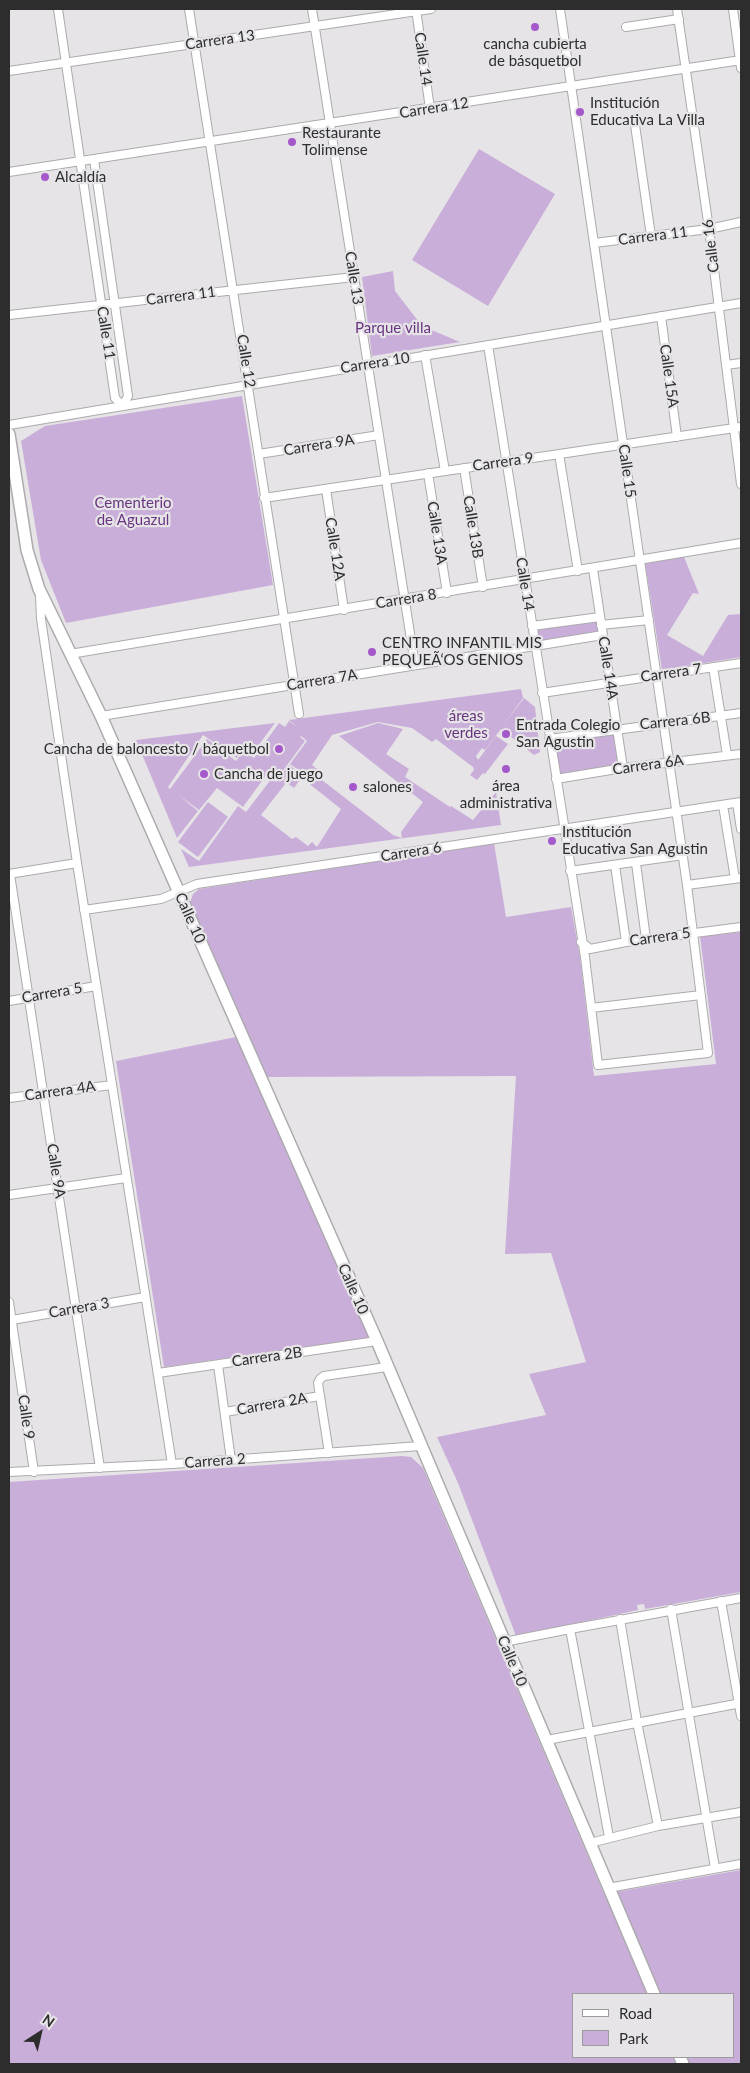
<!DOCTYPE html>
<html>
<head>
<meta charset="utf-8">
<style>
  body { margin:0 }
  #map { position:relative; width:750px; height:2073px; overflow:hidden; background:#e6e4e7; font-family:Lato,sans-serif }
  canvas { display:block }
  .frame { position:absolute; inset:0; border:10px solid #2d2d2e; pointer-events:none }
  .legend { position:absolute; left:572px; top:1993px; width:162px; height:65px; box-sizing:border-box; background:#e6e4e7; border:1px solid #9c9b9d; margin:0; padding:6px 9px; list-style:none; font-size:15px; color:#2d2d2e }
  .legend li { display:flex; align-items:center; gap:10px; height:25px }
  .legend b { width:25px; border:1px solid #9c9b9d }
  .north { position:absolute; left:15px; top:2008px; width:50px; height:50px; -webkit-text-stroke:4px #e6e4e7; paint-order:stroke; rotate:35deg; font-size:14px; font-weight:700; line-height:20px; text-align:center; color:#2d2d2e }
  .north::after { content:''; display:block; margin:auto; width:18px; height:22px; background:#2d2d2e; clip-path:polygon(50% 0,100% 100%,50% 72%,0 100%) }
</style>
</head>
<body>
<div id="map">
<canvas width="750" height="2073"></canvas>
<div class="frame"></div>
<ul class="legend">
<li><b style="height:6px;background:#fff"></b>Road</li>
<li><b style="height:14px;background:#c9aed9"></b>Park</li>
</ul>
<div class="north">N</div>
</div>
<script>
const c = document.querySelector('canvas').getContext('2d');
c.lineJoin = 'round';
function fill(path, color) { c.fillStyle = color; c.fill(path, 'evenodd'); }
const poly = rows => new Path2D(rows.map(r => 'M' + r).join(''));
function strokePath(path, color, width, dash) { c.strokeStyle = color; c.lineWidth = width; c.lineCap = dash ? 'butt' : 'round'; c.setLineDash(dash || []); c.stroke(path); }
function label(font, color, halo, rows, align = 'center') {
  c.font = font + ' Lato,sans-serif'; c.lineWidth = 4.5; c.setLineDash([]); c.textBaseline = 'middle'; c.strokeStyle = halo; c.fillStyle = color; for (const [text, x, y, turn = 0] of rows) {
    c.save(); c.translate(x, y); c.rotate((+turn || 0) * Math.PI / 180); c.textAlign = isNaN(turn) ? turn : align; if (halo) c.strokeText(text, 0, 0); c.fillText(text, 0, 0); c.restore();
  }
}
fill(poly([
  [479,149,555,194,488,306,412,260],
  [393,271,395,291,422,326,460,342,372,356,362,277],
  [242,396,273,585,66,623,41,560,21,441,45,426],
  [684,557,699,594,693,593,667,635,703,656,728,615,741,614,741,657,662,670,645,562],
  [599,618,601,633,536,642,534,628],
  [521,689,523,698,502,727,524,698,535,707,540,752,534,755,501,729,485,750,482,748,476,756,478,760,496,736,508,744,485,774,483,773,477,780,470,775,474,770,473,767,436,739,432,742,412,728,378,722,332,735,312,765,323,774,320,777,308,769,294,788,287,783,297,769,290,764,307,741,301,736,303,733,300,737,305,741,279,776,270,770,243,807,217,788,199,810,177,794,198,811,177,838,136,740,275,723,252,754,243,748,237,758,203,735,168,787,170,789,207,739,236,761,244,751,254,758,279,723,285,727,289,721,299,728,289,720],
  [378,723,403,729,386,754,409,769,405,777,450,807,451,806,473,820,496,792,501,825,189,867,181,849,199,861,238,806,246,812,272,778,276,782,289,765,296,770,261,815,292,839,296,837,308,846,312,842,317,847,341,809,302,778,309,770,393,835,402,838,401,832,423,802,339,736],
  [614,731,619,766,558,775,554,740],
  [208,802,228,817,198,857,178,842],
  [494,843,506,917,571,907,580,957,594,1076,716,1064,700,936,741,932,741,1592,645,1609,644,1604,637,1605,638,1610,516,1636,458,1483,437,1437,546,1415,529,1374,586,1362,551,1253,505,1254,516,1076,267,1077,190,903,193,894,199,889],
  [236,1037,369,1338,164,1367,116,1061],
  [402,1456,411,1457,423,1468,604,1894,741,1870,741,2064,9,2064,9,1482],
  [574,1994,734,1994,734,2057,574,2057]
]), '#c9aed9');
const street = poly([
  [58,9,115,398,123,406,128,396,94,159],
  [189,9,299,714],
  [312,9,415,665],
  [416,9,430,109],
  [677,9,709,229,741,484],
  [733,9,741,68],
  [626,27,679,19],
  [9,71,431,9],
  [634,118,651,236],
  [9,172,741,60],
  [594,243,709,229,741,222],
  [9,315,354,277],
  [661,316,677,437],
  [488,345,585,957,598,1065,708,1053,687,885,560,9],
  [425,355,445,471],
  [726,365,741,363],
  [9,425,741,303],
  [259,454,379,435],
  [559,454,578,571],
  [464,468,483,587],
  [428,473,447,593],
  [326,489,344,610],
  [264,498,741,427],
  [593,569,623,768],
  [40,596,41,619,77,863,172,1464],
  [601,625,649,620],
  [532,626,600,617],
  [70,654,741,543],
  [713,667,727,755],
  [542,693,741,663],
  [101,716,603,635],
  [549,739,741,713],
  [556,779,623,768,741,754],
  [737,803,741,829],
  [723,805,735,879],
  [636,863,646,939],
  [615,865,626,942],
  [570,871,683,855],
  [9,874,77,863],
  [10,874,100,1468],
  [687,885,741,878],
  [84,910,161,899,197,884,741,802],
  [581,942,590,949,626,942,741,927],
  [9,1001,96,986],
  [591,1008,701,995],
  [9,1098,112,1085],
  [9,1195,126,1178],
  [9,1302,34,1472],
  [12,1320,145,1297],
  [218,1365,231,1460],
  [158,1373,377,1341],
  [225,1412,320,1396],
  [329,1453,320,1396,318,1383,320,1379,324,1376,387,1367],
  [9,1472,172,1464,420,1446],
  [721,1601,741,1716],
  [671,1609,715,1868],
  [620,1619,637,1722,658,1826],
  [570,1629,741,1598],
  [504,1642,570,1629,609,1837],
  [547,1740,741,1703],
  [590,1843,658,1826,741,1812],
  [608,1888,741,1864]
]);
const secondary = poly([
  [9,434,27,550,39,589,101,716,377,1341,654,1994],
  [680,2057,683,2064]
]);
strokePath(street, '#acaaad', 10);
strokePath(secondary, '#acaaad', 14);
strokePath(street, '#fff', 8);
strokePath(secondary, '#fff', 11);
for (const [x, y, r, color] of [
  [535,27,5,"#a558ca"],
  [580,112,5,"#a558ca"],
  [292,142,5,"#a558ca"],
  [45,177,5,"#a558ca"],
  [372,652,5,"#a558ca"],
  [506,734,5,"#a558ca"],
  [279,749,5,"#a558ca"],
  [506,769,5,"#a558ca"],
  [204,774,5,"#a558ca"],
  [353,787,5,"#a558ca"],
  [552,841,5,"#a558ca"]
]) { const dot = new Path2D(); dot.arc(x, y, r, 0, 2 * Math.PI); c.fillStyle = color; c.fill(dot); strokePath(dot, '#e6e4e7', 2); }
label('15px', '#2d2d2e', '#e6e4e7', [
  ["Carrera 13",220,40,-8],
  ["Calle 14",423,59,82],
  ["Carrera 12",434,108,-9],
  ["Carrera 11",653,236,-7],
  ["Calle 16",711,246,-97],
  ["Calle 13",354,278,81],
  ["Carrera 11",181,296,-7],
  ["Calle 11",106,333,81],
  ["Calle 12",246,361,81],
  ["Carrera 10",375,363,-9],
  ["Calle 15A",669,376,82],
  ["Carrera 9A",319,445,-9],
  ["Carrera 9",503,462,-8],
  ["Calle 15",627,471,82],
  ["Calle 13B",473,527,81],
  ["Calle 13A",437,533,81],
  ["Calle 12A",335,549,81],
  ["Calle 14",525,584,81],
  ["Carrera 8",406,599,-9],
  ["Calle 14A",608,668,81],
  ["Carrera 7",671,673,-8],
  ["Carrera 7A",322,680,-9],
  ["Carrera 6B",675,721,-6],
  ["Carrera 6A",648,765,-8],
  ["Carrera 6",411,852,-9],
  ["Calle 10",190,918,66],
  ["Carrera 5",660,937,-8],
  ["Carrera 5",52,993,-10],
  ["Carrera 4A",60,1091,-8],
  ["Calle 9A",56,1171,81],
  ["Calle 10",353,1289,66],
  ["Carrera 3",79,1308,-10],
  ["Carrera 2B",267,1357,-8],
  ["Carrera 2A",272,1404,-10],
  ["Calle 9",26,1417,82],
  ["Carrera 2",215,1461,-4],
  ["Calle 10",512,1661,67]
]);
label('15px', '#2d2d2e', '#e6e4e7', [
  ["cancha cubierta",535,44,"center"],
  ["de básquetbol",535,61,"center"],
  ["Institución",590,103],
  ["Educativa La Villa",590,120],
  ["Restaurante",302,133],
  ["Tolimense",302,150],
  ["Alcaldía",55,177],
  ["CENTRO INFANTIL MIS",382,643],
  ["PEQUEÃ‘OS GENIOS",382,660],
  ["Entrada Colegio",516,725],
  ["San Agustin",516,742],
  ["Cancha de baloncesto / báquetbol",269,749,"right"],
  ["Cancha de juego",214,774],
  ["área",506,786,"center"],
  ["administrativa",506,803,"center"],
  ["salones",363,787],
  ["Institución",562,832],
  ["Educativa San Agustin",562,849]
], 'left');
label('15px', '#683581', '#e6e4e7', [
  ["Parque villa",393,328],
  ["Cementerio",133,503],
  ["de Aguazul",133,520],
  ["áreas",466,716],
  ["verdes",466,733]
]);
</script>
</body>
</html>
